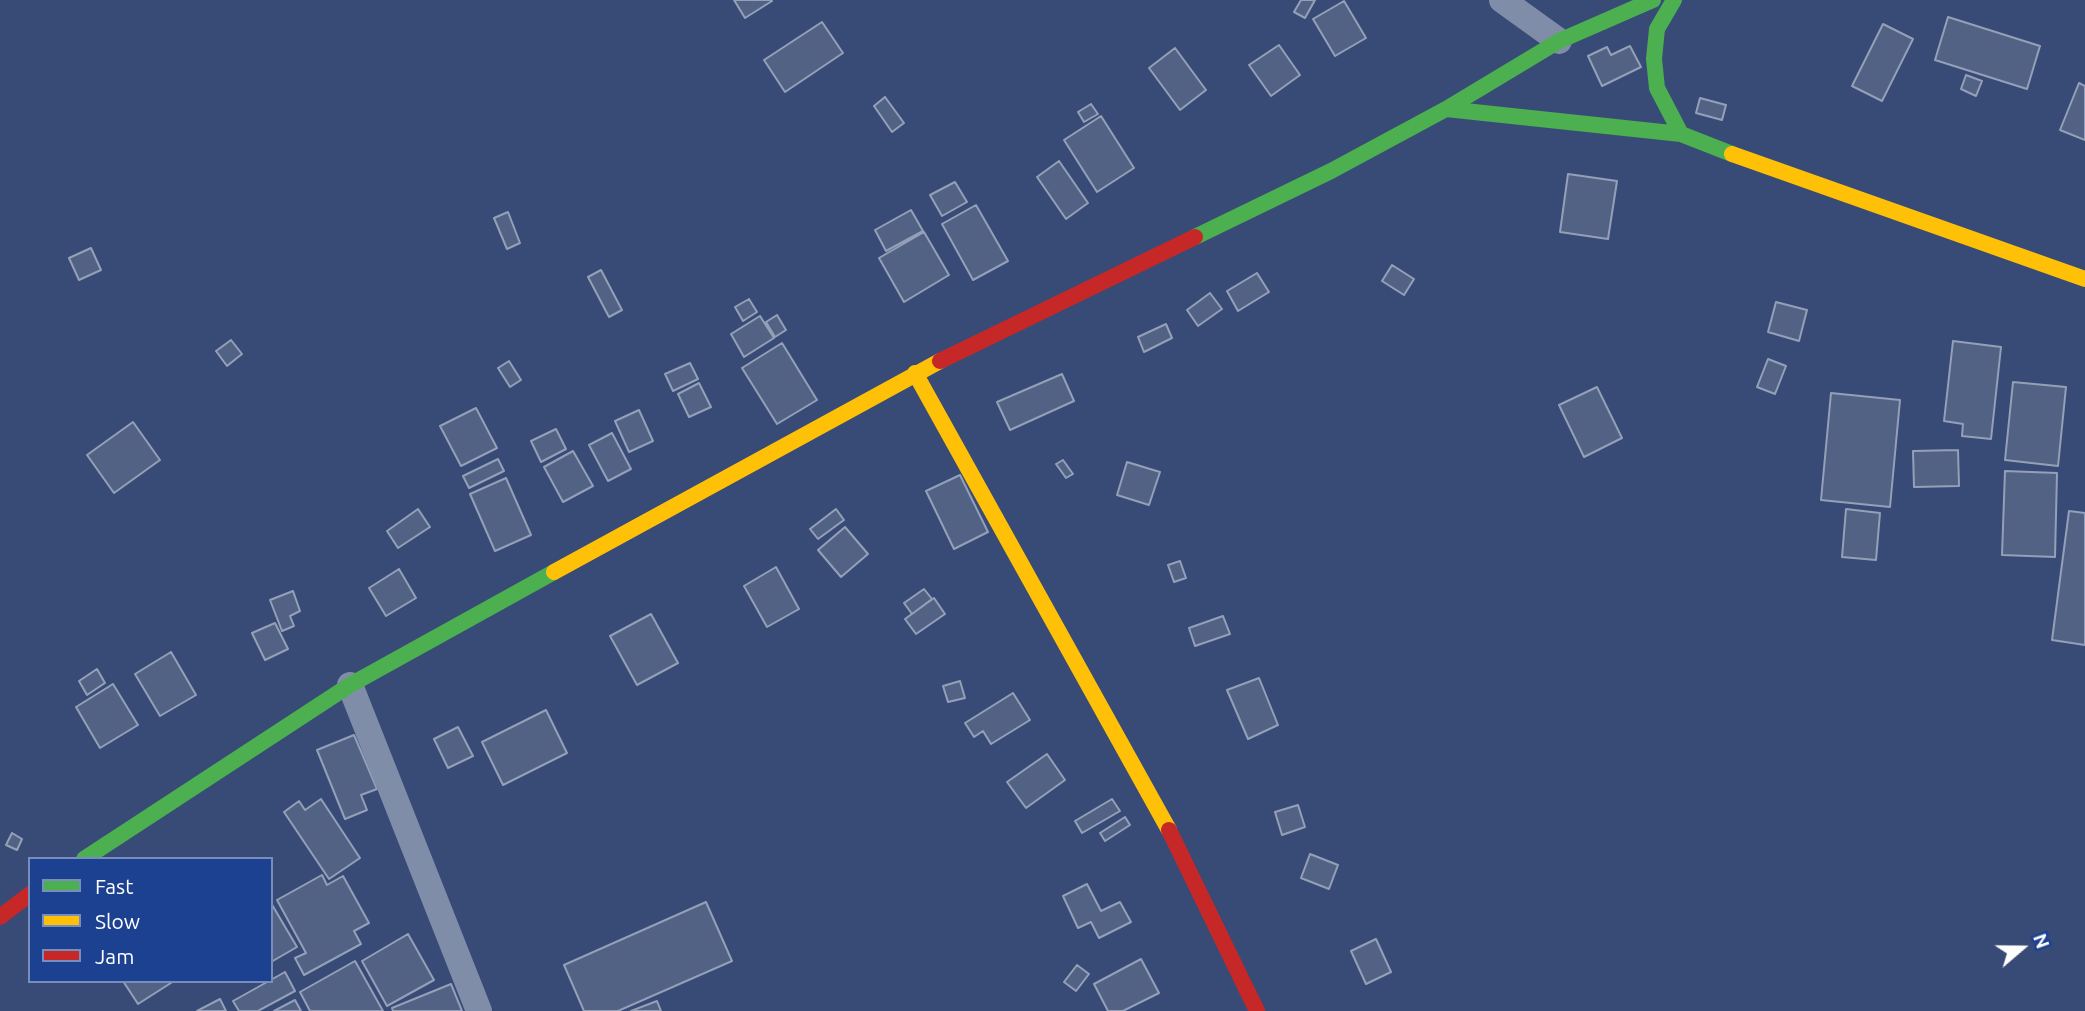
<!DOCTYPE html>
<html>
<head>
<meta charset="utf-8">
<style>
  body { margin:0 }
  #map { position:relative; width:2085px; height:1011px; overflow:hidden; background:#384b76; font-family:Ubuntu,sans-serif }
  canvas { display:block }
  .legend { position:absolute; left:28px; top:857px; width:245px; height:126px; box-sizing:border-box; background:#1d4191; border:2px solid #778dbd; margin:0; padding:9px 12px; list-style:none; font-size:21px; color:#fff }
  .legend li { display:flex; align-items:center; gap:14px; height:35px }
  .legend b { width:35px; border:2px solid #778dbd }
  .north { position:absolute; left:1987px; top:913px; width:70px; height:70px; -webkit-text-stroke:5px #1d4191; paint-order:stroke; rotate:70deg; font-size:19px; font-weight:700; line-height:28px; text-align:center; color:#fff }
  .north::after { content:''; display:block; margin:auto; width:24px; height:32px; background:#fff; clip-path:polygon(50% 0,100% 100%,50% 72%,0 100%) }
</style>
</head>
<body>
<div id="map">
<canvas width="2085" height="1011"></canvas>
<ul class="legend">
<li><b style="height:9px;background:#4caf50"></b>Fast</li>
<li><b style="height:9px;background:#ffc107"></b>Slow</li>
<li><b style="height:9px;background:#c62828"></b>Jam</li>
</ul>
<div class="north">N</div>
</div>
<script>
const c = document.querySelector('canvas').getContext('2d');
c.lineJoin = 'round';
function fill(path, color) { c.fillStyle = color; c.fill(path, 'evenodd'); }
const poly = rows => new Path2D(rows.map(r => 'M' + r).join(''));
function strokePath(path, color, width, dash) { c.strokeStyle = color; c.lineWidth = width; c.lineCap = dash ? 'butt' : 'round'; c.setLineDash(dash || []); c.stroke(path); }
const building = poly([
  [734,0,771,0,772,1,745,18,734,0],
  [1301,0,1315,0,1305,18,1294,12,1301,0],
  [1344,1,1366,38,1335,56,1313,19,1344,1],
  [1948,17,2040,46,2027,89,1935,60,1948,17],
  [822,22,843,53,785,92,764,60,822,22],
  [1883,24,1913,39,1882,101,1852,86,1883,24],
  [1279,45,1300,75,1271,96,1249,65,1279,45],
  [1630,46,1641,67,1602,86,1588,56,1607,47,1611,55,1630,46],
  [1175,48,1206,90,1180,110,1149,68,1175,48],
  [1966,75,1982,81,1976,96,1961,89,1966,75],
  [2079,83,2085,86,2085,140,2060,130,2079,83],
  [885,97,904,123,892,132,874,106,885,97],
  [1700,98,1726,105,1722,120,1696,113,1700,98],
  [1091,104,1098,114,1084,122,1078,112,1091,104],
  [1101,116,1134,168,1097,192,1064,140,1101,116],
  [1059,161,1088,203,1066,219,1037,177,1059,161],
  [1568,174,1617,181,1608,239,1560,232,1568,174],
  [955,182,967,202,942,216,930,195,955,182],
  [976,205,1008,261,973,280,942,224,976,205],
  [911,210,923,231,886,251,875,230,911,210],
  [508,212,520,243,507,249,494,218,508,212],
  [924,232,949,275,904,302,879,258,924,232],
  [91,248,101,270,79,280,69,258,91,248],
  [1392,265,1414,279,1404,295,1382,281,1392,265],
  [601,270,622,310,609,317,588,277,601,270],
  [1257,273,1269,292,1238,311,1227,291,1257,273],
  [1210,293,1222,309,1198,326,1187,310,1210,293],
  [749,299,757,312,743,321,735,307,749,299],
  [1776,302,1807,310,1799,341,1768,332,1776,302],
  [777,315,786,330,775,337,766,322,777,315],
  [760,316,774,338,744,357,731,334,760,316],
  [1166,324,1172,338,1144,352,1138,337,1166,324],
  [231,340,242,354,227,366,216,351,231,340],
  [1953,341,2001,347,1991,439,1962,436,1963,424,1944,421,1953,341],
  [782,343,817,400,777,424,742,368,782,343],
  [1768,359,1786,366,1775,394,1757,387,1768,359],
  [509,361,521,380,510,387,498,368,509,361],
  [690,363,698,379,673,391,665,374,690,363],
  [1062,374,1074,401,1010,430,997,402,1062,374],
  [2013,382,2066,387,2058,466,2005,460,2013,382],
  [699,383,711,407,689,417,678,394,699,383],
  [1597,387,1622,438,1584,457,1559,405,1597,387],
  [1831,393,1900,400,1890,507,1821,500,1831,393],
  [476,408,497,448,461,466,440,426,476,408],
  [639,410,653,441,629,452,615,421,639,410],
  [133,422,160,460,114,493,87,455,133,422],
  [556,429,566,449,541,462,531,441,556,429],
  [612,433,631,469,608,481,589,445,612,433],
  [1958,450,1959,486,1914,487,1913,451,1958,450],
  [573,451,593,486,563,502,544,467,573,451],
  [498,459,504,471,469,488,463,476,498,459],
  [1063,460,1073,474,1066,478,1056,464,1063,460],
  [1127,462,1160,472,1149,505,1117,495,1127,462],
  [2005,471,2057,473,2055,557,2002,555,2005,471],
  [960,475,988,532,954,549,926,491,960,475],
  [506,478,531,535,495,551,470,494,506,478],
  [418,509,430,527,398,548,387,531,418,509],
  [836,509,844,520,818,539,810,529,836,509],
  [1846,509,1880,513,1876,560,1842,557,1846,509],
  [2069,511,2085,513,2085,645,2052,640,2069,511],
  [845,527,868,554,841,577,818,550,845,527],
  [1180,561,1186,578,1174,582,1168,565,1180,561],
  [776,567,799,609,767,627,744,586,776,567],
  [399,569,416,598,386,616,369,588,399,569],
  [924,589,932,599,912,614,904,603,924,589],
  [293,591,300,611,290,616,294,626,282,631,270,600,293,591],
  [934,598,945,614,916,634,905,619,934,598],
  [651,614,678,663,637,685,610,636,651,614],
  [1223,616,1230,634,1195,646,1189,628,1223,616],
  [275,623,288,649,265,660,252,633,275,623],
  [171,652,196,695,160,716,135,674,171,652],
  [97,669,105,683,87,695,79,681,97,669],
  [1259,678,1278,725,1248,739,1227,690,1259,678],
  [960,681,965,698,948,702,943,686,960,681],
  [113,684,138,725,100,748,76,707,113,684],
  [1013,693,1030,720,991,744,983,731,974,737,965,723,1013,693],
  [546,710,567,753,503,785,482,742,546,710],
  [458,727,473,756,448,768,434,739,458,727],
  [354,735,377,789,361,795,367,810,345,819,317,750,354,735],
  [1047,754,1065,780,1026,808,1007,782,1047,754],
  [321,799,360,858,329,879,284,812,299,801,305,810,321,799],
  [1112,799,1120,811,1082,833,1075,821,1112,799],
  [1298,805,1305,827,1282,835,1275,812,1298,805],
  [1125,817,1130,825,1105,841,1100,833,1125,817],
  [12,833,22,839,17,850,6,845,12,833],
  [1310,854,1338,865,1329,889,1301,878,1310,854],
  [322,875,327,885,343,876,369,923,354,931,361,944,304,975,295,958,306,953,277,900,322,875],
  [1087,884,1101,911,1120,902,1131,922,1099,938,1091,922,1078,928,1063,896,1087,884],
  [706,902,732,961,618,1011,584,1011,564,965,706,902],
  [271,903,297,947,271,962,271,903],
  [408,934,434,980,387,1006,362,961,408,934],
  [1376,939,1391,972,1366,984,1351,951,1376,939],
  [1141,959,1159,993,1123,1011,1108,1011,1094,984,1141,959],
  [355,961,383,1011,310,1011,300,992,355,961],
  [1077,965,1089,974,1076,991,1064,982,1077,965],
  [285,972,295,991,258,1011,239,1011,233,1001,285,972],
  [123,981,174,981,138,1004,123,981],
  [451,984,462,1011,393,1011,392,1008,451,984],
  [220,999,226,1011,197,1011,220,999],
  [295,1000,301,1011,274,1011,295,1000],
  [657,1001,661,1011,631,1011,657,1001]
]);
fill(building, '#526285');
strokePath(building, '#94a0b8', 2);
strokePath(poly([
  [1502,0,1559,41],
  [350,685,479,1011]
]), '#808da9', 26);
strokePath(poly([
  [1674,0,1657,29,1654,59,1657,88,1681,134],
  [1446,109,1559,41,1653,0],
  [1195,237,1331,171,1446,109,1681,134,1732,154],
  [84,859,350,685,554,572]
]), '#4caf50', 16);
strokePath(poly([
  [1732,154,2085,279],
  [915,373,1169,830],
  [554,572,940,361]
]), '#ffc107', 16);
strokePath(poly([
  [940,361,1195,237],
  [1169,830,1257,1011],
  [0,917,30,894]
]), '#c62828', 16);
</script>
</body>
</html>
